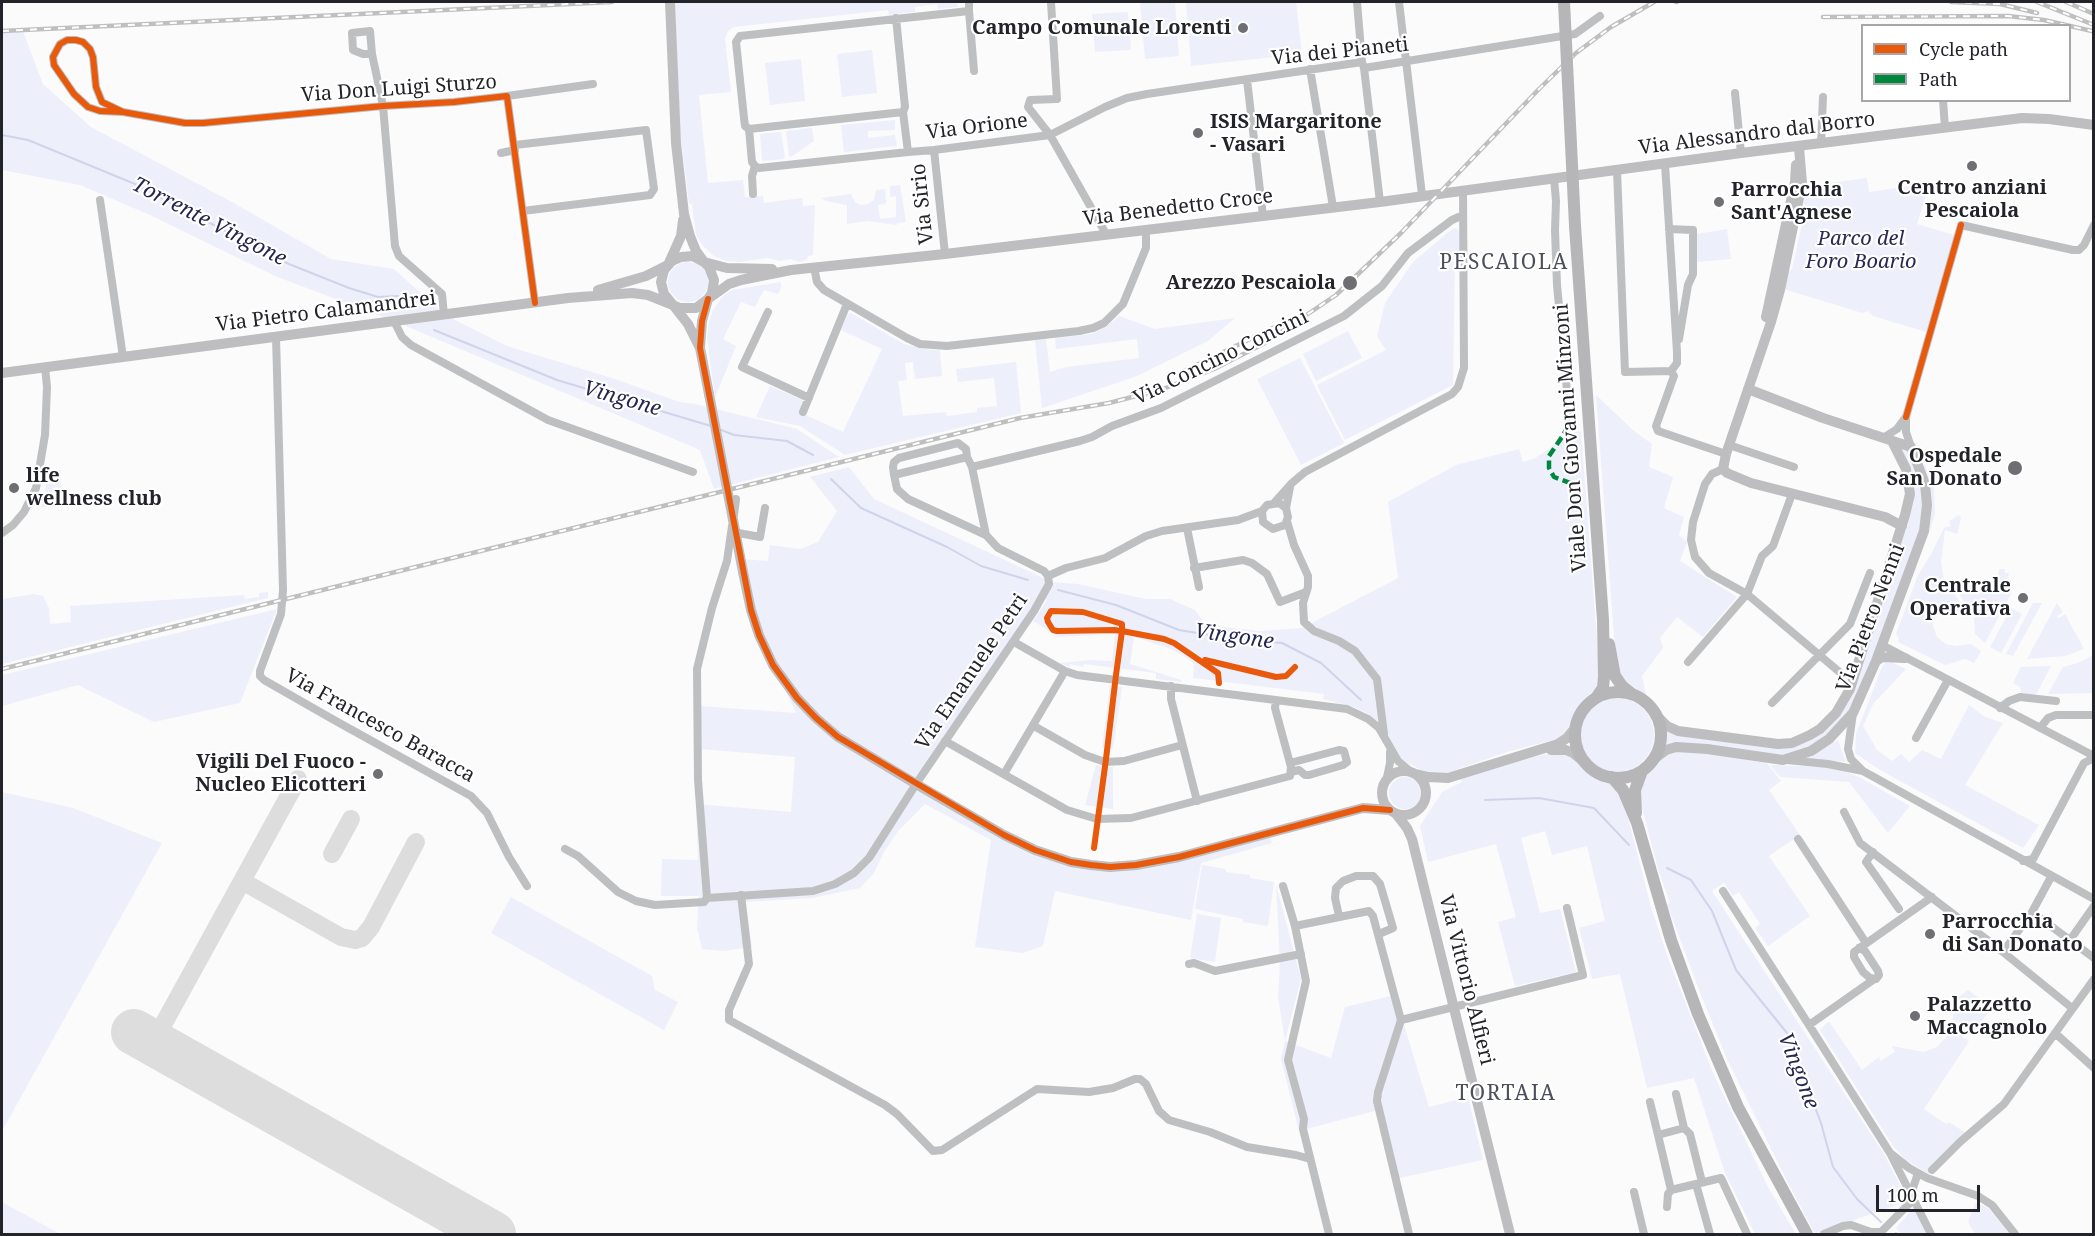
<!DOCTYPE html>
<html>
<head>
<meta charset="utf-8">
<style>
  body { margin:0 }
  #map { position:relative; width:2095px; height:1236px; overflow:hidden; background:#fbfbfc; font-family:"Noto Serif",serif }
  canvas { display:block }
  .frame { position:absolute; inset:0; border:3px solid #232429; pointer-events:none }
  .legend { position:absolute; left:1861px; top:24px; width:210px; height:78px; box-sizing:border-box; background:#fff; border:2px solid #a7a7a9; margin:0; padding:8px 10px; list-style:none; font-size:18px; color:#232429 }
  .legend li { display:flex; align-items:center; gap:12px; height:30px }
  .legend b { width:30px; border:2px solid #a7a7a9 }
  .scale { position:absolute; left:1876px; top:1185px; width:104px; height:27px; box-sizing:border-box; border:3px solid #232429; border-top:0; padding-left:8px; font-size:18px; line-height:21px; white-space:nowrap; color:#232429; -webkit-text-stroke:4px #fff; paint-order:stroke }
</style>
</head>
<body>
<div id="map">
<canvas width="2095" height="1236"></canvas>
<div class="frame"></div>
<ul class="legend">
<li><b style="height:8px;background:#e8590c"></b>Cycle path</li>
<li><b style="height:8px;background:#00873e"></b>Path</li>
</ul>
<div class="scale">100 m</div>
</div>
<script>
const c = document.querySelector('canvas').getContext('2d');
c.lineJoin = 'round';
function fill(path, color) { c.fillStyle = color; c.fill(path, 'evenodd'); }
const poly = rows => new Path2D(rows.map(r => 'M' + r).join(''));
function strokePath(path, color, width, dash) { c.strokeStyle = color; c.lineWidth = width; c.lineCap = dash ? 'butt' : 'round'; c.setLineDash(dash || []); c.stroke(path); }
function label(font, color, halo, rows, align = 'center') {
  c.font = font + ' "Noto Serif",serif'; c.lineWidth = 4.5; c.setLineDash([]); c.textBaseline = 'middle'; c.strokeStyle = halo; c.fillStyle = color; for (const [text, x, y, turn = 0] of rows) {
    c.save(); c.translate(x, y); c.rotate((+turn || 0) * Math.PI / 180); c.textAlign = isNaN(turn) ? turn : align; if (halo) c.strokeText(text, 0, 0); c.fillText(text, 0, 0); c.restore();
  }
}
fill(poly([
  [675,2,957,2,958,7,938,9,937,4,915,7,915,12,889,15,888,10,734,27,728,31,725,39,731,92,699,95,708,183,743,180,745,197,763,196,764,203,802,198,803,206,815,205,813,255,808,256,807,260,799,262,791,259,779,261,768,258,739,262,726,261,714,256,703,246,696,235,692,204,689,204,680,131],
  [1140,2,1175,2,1179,56,1145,59],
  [1195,2,1296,2,1302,54,1191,66,1186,3],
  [1128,12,1131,50,1095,52,1092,14],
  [22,29,43,84,91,127,232,202,331,259,394,269,445,315,507,346,615,379,679,402,695,404,797,429,839,457,714,489,700,450,394,321,275,276,150,215,80,185,2,170,2,31],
  [872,50,877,93,842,97,837,54],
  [801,59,805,101,770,105,765,63],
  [895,120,895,130,868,131,868,138,895,135,897,146,844,152,841,125],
  [812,128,814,141,791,157,789,156,786,131],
  [781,132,785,157,783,159,762,161,760,134],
  [1867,178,1869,192,1930,183,1917,224,1954,235,1926,332,1873,316,1868,311,1862,313,1784,289,1788,272,1792,269,1806,206,1803,203,1807,186],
  [900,185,906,222,897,223,897,225,868,221,847,224,847,205,826,201,821,198,851,194,855,202,861,205,868,204,874,200,876,190,885,189,886,202,885,204,878,205,880,219,896,217,896,196,890,197,890,186],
  [1456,228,1460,232,1461,257,1458,259,1455,257,1453,385,1345,440,1317,385,1386,350,1377,336,1385,303,1413,262,1452,229],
  [1727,229,1731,259,1697,262,1697,234],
  '668 282a20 20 0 1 1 40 0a20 20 0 1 1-40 0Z',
  [781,282,781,288,778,294,764,290,755,307,741,302,723,339,736,346,715,398,707,338,709,322,713,310,722,297,732,290],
  [851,313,904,344,930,350,940,350,942,376,915,379,913,362,905,363,907,380,898,381,903,416,946,412,947,416,977,412,977,408,997,406,994,378,958,382,956,369,1016,362,1021,413,845,455,800,426,756,417,770,386,803,400,799,412,843,432,882,349,841,330,847,315],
  [1119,316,1155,329,1235,318,1208,341,1137,376,1042,408,1035,340,1046,339,1050,372,1066,367,1139,358,1137,339,1056,349,1055,338,1092,334,1106,327],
  [1348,331,1362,358,1316,381,1303,354],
  [1300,358,1344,443,1301,465,1257,379],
  [1596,395,1634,431,1652,444,1649,467,1673,477,1664,508,1684,517,1679,535,1687,542,1680,561,1737,597,1703,637,1677,617,1660,638,1663,648,1642,676,1646,695,1622,679,1616,663],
  [1581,431,1600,678,1598,687,1582,701,1574,713,1569,730,1564,737,1507,752,1441,775,1427,773,1402,760,1384,729,1366,713,1354,707,1323,699,1324,694,1193,678,1194,664,1187,658,1171,649,1134,637,1130,664,1181,680,1181,682,1156,679,1156,673,1084,664,1083,667,1070,664,1069,667,1060,663,1090,660,1112,661,1115,634,1057,637,1053,633,1033,621,1047,600,1043,598,916,784,1035,850,1111,867,1269,832,1272,843,1201,863,1191,920,1055,891,1043,946,1022,953,975,947,991,840,925,804,898,831,884,852,874,873,860,888,812,898,746,902,752,947,723,951,702,949,697,928,699,896,661,896,662,859,698,860,696,804,791,812,795,757,701,749,700,706,796,713,759,635,740,559,768,561,770,545,800,549,818,542,837,511,810,477,849,467,874,499,1052,582,1078,584,1146,599,1170,599,1195,610,1206,625,1258,631,1302,628,1398,578,1388,502,1456,465,1519,449,1523,462,1535,458,1575,432],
  [1896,447,1910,452,1915,467,1924,464,1934,487,1935,514,1928,536,1923,541,1859,696,1845,718,1826,737,1805,749,1785,755,1664,747,1666,730,1772,748,1837,716,1911,502],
  [48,470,61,470,61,507,35,507,45,491,46,485,44,484],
  [1959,515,1961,518,1957,534,1945,530,1941,562,1944,579,1950,579,1953,591,1961,604,1951,603,1941,607,1935,615,1933,626,1937,637,1946,644,1956,646,1971,644,1981,651,1974,663,1965,659,1945,665,1898,642,1899,639,1896,634,1918,575,1931,554,1944,528,1951,526,1949,521],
  [1999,569,2005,569,2005,573,2009,573,2005,585,2012,592,1985,643,1975,634,1974,615,1961,597,1954,582,1963,582,1970,590,1983,592,1993,584,1998,584],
  [268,592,268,598,2,664,2,599,34,594,43,596,49,608,50,624,71,622,70,606,244,595,245,599,259,597,259,593],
  [2033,603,2042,603,2013,656,2006,654],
  [2057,603,2063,612,2057,616,2059,618,2065,614,2084,649,2065,656,2027,659],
  [2011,608,2022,614,2001,653,1990,647],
  [277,609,240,703,154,722,78,685,2,706,2,675],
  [2093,655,2093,693,2048,694,2063,667,2078,663],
  [1886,662,1893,663,1906,669,1873,704,1863,726,1877,750,1892,761,1901,754,1909,762,1922,750,1941,759,1969,705,1985,717,2003,723,1965,785,2039,825,2023,848,1880,770,1855,753,1856,734,1882,667],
  [2051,666,2037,693,2034,695,2021,694,2020,687,2013,683,2021,667],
  [1110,685,1122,687,1113,749,1102,747],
  '1580 735a37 37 0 1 1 74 0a37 37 0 1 1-74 0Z',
  [1838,740,1846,762,1807,759,1806,757],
  [1675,751,1725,756,1767,763,1781,781,1769,790,1800,835,1769,856,1810,916,1768,946,1755,928,1760,924,1739,892,1733,896,1724,883,1712,891,1884,1154,1908,1201,1815,1234,1786,1179,1727,1059,1699,990,1667,904,1670,903,1658,869,1640,800,1640,786,1646,775,1664,756],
  [1562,753,1577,760,1592,776,1613,785,1618,790,1627,814,1651,907,1668,958,1713,1073,1768,1187,1796,1234,1755,1234,1725,1173,1694,1078,1647,1088,1620,974,1592,979,1579,928,1605,921,1587,846,1552,855,1545,831,1521,838,1540,913,1560,909,1576,972,1515,986,1498,922,1516,917,1496,844,1428,862,1420,826,1442,792,1462,782,1461,779,1511,763,1541,755],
  [1096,765,1113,767,1113,809,1085,805],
  [1770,765,1833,767,1859,777,1910,806,1888,833,1849,782,1780,777],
  '1389 793a16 16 0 1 1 32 0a16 16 0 1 1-32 0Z',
  [2,792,73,808,162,843,2,1131],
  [1202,865,1226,869,1226,872,1250,875,1250,878,1274,882,1268,926,1243,922,1243,919,1195,909],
  [1276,884,1301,979,1285,1041,1331,1058,1345,1007,1395,995,1429,1107,1468,1097,1483,1160,1395,1179,1378,1110,1299,1131,1281,1059,1285,1041,1278,997,1280,962],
  [511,897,652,976,655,990,678,1002,664,1030,491,933],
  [1197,914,1221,918,1215,962,1190,958],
  [1968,990,1992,1007,1978,1027,1968,1023,1962,1037,1969,1041,1924,1109,1946,1124,1949,1122,1966,1133,1947,1149,1929,1174,1906,1160,1893,1146,1820,1030,1828,1022,1830,1023,1862,1070,1879,1057,1880,1061,1895,1052,1892,1046,1924,1052,1937,1047,1947,1036,1952,1025,1953,1014,1951,1003],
  [2,1202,60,1234,2,1234],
  [1975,1203,1985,1206,1992,1212,2009,1234,1975,1234,1968,1222],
  [1911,1211,1917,1213,1928,1234,1901,1234,1896,1228]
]), '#edeffb');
strokePath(poly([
  [2,135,28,140,135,184,289,264,349,288,378,297,398,296,416,308],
  [434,330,557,380,711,426],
  [719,429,734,435,787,441,813,455],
  [831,479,861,508,947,547,981,566,1028,580],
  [1058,590,1116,605,1179,630,1234,639,1282,643,1321,663,1361,700],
  [1485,800,1539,798,1594,808,1629,845],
  [1667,868,1691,880,1712,911,1736,970,1787,1033,1821,1123,1833,1167,1857,1199,1881,1222],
  [1896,1233,1897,1234]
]), '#d0d4eb', 2);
strokePath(poly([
  [332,854,351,819],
  [242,881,341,937,355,940,362,938,371,927,416,842],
  [153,1043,298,779]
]), '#ddddde', 18);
strokePath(poly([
  [134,1032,493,1234]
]), '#ddddde', 46);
strokePath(poly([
  [969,2,969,11],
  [1051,2,1057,99,1030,100,1028,107,1050,135,1106,234],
  [1357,2,1362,62],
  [1399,2,1422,195],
  [896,18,905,107,903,112],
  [372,54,363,54,353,50,352,33,370,31,372,54,383,106,395,246,399,256,442,294,444,315],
  [1364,68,1380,202],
  [1310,69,1333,207],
  [1247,80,1263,216],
  [1735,93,1741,153],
  [507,96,593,84],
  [1943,100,1945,128],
  [123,112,102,102,96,87,93,57,90,49,83,42,76,40,67,40,60,44,53,57,54,65,74,94,88,107,100,111,123,112,185,123,203,123,383,106,454,102,507,96,535,303],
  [749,129,903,112,908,152,759,168,755,166,752,162,749,129,745,126,744,118,736,42,740,36,969,11,974,71],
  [1821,144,1823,97],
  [515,145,646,130,654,189,650,195,523,211],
  [934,150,945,254],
  [908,152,934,150,1050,135,1105,107,1127,98,1147,94,1362,62,1364,68,1575,34,1600,16],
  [501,153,515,150],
  [1665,164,1677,352,1677,363,1671,371],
  [1617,170,1625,372,1671,371],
  [1554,178,1556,201,1555,230,1557,285,1569,412],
  [753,194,752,176,755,166],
  [100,200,123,357],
  [1669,229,1693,230,1693,274,1688,285,1679,339],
  [814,267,817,282,824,290,907,338,920,344,947,346,1079,331,1093,328,1104,323,1123,304,1146,248,1146,229],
  [768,312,742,367,809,398],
  [394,321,402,337,411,345,548,420,693,472],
  [276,337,283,590,281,614,260,671,260,676,264,680,334,720,471,796,487,813,509,857,527,886],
  [1671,371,1674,376,1656,426,1658,431,1726,454],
  [803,412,847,304],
  [1883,438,1897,429,1906,417],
  [1729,445,1794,467],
  [1911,447,1906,432,1906,417,1961,225,2073,250,2079,250,2084,245,2094,225],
  [967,457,972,467,1080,441,1092,437,1112,426,1161,408,1344,316,1382,286,1408,253,1452,220,1463,215],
  [972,467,986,535],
  [1723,469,1712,474,1705,484,1693,522,1691,540,1695,557,1709,573,1747,594,1762,556,1773,546,1792,494],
  [894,475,967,457,966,449,958,443,899,458,894,462,893,467,894,475,897,489,908,499,986,535,998,548,1044,571,1048,576],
  [1275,502,1292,483,1305,472,1452,394,1458,387,1464,368,1463,190],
  [1286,508,1279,503,1267,505,1262,511,1263,522,1273,529,1285,525,1288,517,1286,508,1290,487],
  [734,515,736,499],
  [1287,521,1294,545,1308,576,1308,587,1303,603,1304,622,1314,631,1339,641,1355,651,1377,679,1384,734],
  [1187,528,1199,587],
  [733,532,760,537,765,508],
  [2,533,13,525,24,512,36,488,45,435,47,387,45,367],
  [1194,568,1243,560,1252,563,1267,574,1280,602,1306,592],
  [1048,576,1066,568,1105,558,1146,536,1162,531,1238,520,1262,511],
  [1014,642,1065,671,1077,675,1347,709,1368,719,1379,728,1398,761,1410,771],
  [1882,645,2094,756],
  [1688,662,1747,594,1843,675],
  [1171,686,1171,699,1197,801],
  [1772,703,1850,624,1870,573],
  [2000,708,2009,701,2020,697,2056,701],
  [1853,713,1848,749,1851,759,1862,770],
  [1034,726,1085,755,1105,762,1124,761,1182,745],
  [2040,728,2048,718,2056,715,2094,715],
  [1916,738,1948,680],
  [945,741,1067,810,1097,819,1131,818,1290,776,1291,767,1275,708,1276,700],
  [1787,760,1828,764,1863,771,2094,899],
  [1290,763,1339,750,1344,751,1347,762,1343,765,1309,775,1305,775,1299,770,1291,772],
  [1004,774,1065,671],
  [1387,777,1390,763,1390,752],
  [1844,812,1860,843,2003,952,2072,1008],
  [1798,839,1866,943],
  [565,849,578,856,618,892,636,901,655,905,704,902,707,898,813,891,835,884,854,873,869,858,916,784,1034,611,1049,584,1048,576],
  [1873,852,1866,862,1899,909],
  [2023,861,2033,859,2084,763,2094,758],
  [1283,886,1295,926,1306,981,1288,1060,1304,1119,1303,1129,1329,1234],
  [1723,891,1809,1025,1873,980],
  [741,895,749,964,729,1010,729,1020,885,1105,897,1114,933,1151,942,1150,1037,1089,1089,1092,1113,1088,1135,1079,1140,1079,1146,1084,1159,1111,1169,1120,1210,1132,1247,1147,1296,1155,1310,1159],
  [707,898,698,780,697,669,712,608,727,561,732,526],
  [2032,912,2094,958],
  [1339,916,1335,898,1336,888,1343,881,1356,876,1373,876,1380,884,1393,928,1379,934],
  [1295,926,1369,911,1373,916,1401,1020],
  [2070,940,2094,906],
  [1859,948,1865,951,1878,971,1879,975,1876,979,1870,978,1863,972,1854,957,1854,952,1932,897],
  [2003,952,2032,912,2051,877],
  [1189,964,1194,963,1215,971,1301,954],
  [1809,1025,1890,1153,1909,1168,1927,1178,1978,1196,1992,1205,2015,1234],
  [2055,1033,2094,1068],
  [1676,1094,1684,1128],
  [1650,1102,1658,1135],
  [1891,1155,1931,1234],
  [1932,1170,1960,1142,2004,1104,2094,979],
  [1702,1182,1690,1134,1684,1128,1658,1135,1671,1190,1721,1178,1747,1234],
  [1696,1184,1710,1234],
  [1634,1192,1644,1234],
  [1667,1207,1668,1194,1671,1190],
  [1409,1234,1377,1101,1378,1092,1401,1020,1583,975,1567,908],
  [1824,1234,1843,1226,1851,1225,1871,1232,1881,1232,1913,1200,1913,1188,1918,1173]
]), '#bebfc0', 8);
strokePath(poly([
  [670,2,676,143,684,214,690,236,696,251,704,262,709,267,714,280,712,293,708,299,696,308,680,308,673,305,664,294,661,282,664,270,672,261,681,257,693,256,704,262,727,268,772,269],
  [1799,147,1802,183,1780,290,1771,322,1726,454,1723,469,1727,473,1751,483,1885,517,1902,526],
  [598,290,646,276,668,265,681,236,683,220],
  [1766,317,1795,182,1796,165],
  [2,373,568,298,632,293,648,295,673,305,688,324,700,348],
  [709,394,700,348,702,321,708,299,729,284,741,280,791,270,945,254,1380,202,1741,153,2022,118,2049,119,2094,125],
  [743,572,751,610,759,635,773,665,797,698,816,718,838,737,916,784,1004,835,1035,850,1071,862,1091,865,1110,867,1136,865,1179,857,1363,808,1390,810],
  [1876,661,1882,657,1905,658],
  [1658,717,1667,726,1678,731,1778,744,1792,743,1810,735,1820,729,1836,713,1850,689,1905,515,1910,494,1906,469,1892,441],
  [1551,750,1566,750,1573,753,1584,762],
  [1654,759,1666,750,1676,747,1707,749,1783,760,1811,751,1829,739,1853,713,1876,661,1924,531,1927,505,1925,484,1911,447,1823,418,1748,389],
  '1382 793a22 22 0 1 1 44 0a22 22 0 1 1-44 0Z',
  [1416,774,1428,777,1448,778,1558,744,1567,738,1576,727],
  [1396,814,1407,828,1412,839,1510,1234]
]), '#bebec0', 10);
strokePath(poly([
  [1575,226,1603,620,1604,677,1603,688,1596,698],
  [1609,644,1615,676,1622,686,1632,694],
  '1575 735a43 43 0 1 1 86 0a43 43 0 1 1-86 0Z',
  [1612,777,1623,790,1637,823,1671,940,1698,1014,1738,1107,1807,1234],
  [1636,813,1635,790,1642,771]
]), '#b6b6b9', 12);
const rail = poly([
  [1676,2,1677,2],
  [1951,2,2000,4,2037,13],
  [2037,2,2094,25],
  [2066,2,2094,14],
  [1823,17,2008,16,2044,20,2092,31],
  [2,31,612,2],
  [1180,373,1277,326],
  [2,669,1020,418,1109,403,1163,389,1214,369,1265,343,1336,295,1401,233,1539,89,1576,53,1611,27,1654,2]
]);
strokePath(rail, '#bfbfc0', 4.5);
strokePath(rail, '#fff', 2, [7]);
strokePath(poly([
  [709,394,743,572]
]), '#bebec0', 10);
strokePath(poly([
  [1564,2,1575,226]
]), '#b6b6b9', 12);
strokePath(poly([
  [1569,412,1569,421,1564,434,1549,456,1549,468,1554,477,1573,484]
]), '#00873e', 4.5, [9, 4.5]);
strokePath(poly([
  [123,112,102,102,96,87,93,57,90,49,83,42,76,40,67,40,60,44,53,57,54,65,74,94,88,107,100,111,123,112,185,123,203,123,383,106,454,102,507,96,535,303],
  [708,299,702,321,700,348,751,610,759,635,773,665,797,698,816,718,838,737,1004,835,1035,850,1071,862,1091,865,1110,867,1136,865,1179,857,1363,808,1390,810],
  [1906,417,1961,225],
  [1205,660,1276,677,1286,676,1295,667],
  [1094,848,1106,759,1116,675,1122,631,1122,624,1083,612,1051,611,1047,618,1048,622,1053,630,1057,631,1114,630,1122,631,1164,639,1174,643,1218,673,1219,683]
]), '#e8590c', 6);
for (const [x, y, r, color] of [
  [1243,28,6,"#6f6f73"],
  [1198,133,6,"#6f6f73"],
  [1972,166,6,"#6f6f73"],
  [1719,202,6,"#6f6f73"],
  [1350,283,8,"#6f6f73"],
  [2015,468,8,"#6f6f73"],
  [14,488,6,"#6f6f73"],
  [2023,598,6,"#6f6f73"],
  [378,774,6,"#6f6f73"],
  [1930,934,6,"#6f6f73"],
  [1915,1016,6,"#6f6f73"]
]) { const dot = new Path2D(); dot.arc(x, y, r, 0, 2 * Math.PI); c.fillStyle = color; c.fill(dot); strokePath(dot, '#fff', 2); }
label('bold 20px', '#232429', '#fff', [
  ["Campo Comunale Lorenti",1231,28],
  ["ISIS Margaritone",1210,122,"left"],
  ["- Vasari",1210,145,"left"],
  ["Centro anziani",1972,188,"center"],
  ["Pescaiola",1972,211,"center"],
  ["Parrocchia",1731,190,"left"],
  ["Sant'Agnese",1731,213,"left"],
  ["Arezzo Pescaiola",1336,283],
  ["Ospedale",2002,456],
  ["San Donato",2002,479],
  ["life",26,476,"left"],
  ["wellness club",26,499,"left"],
  ["Centrale",2011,586],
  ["Operativa",2011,609],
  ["Vigili Del Fuoco -",366,762],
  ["Nucleo Elicotteri",366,785],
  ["Parrocchia",1942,922,"left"],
  ["di San Donato",1942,945,"left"],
  ["Palazzetto",1927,1005,"left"],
  ["Maccagnolo",1927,1028,"left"]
], 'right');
label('20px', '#232429', '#fff', [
  ["Via dei Pianeti",1340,52,-6],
  ["Via Don Luigi Sturzo",399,89,-4],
  ["Via Orione",977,127,-7],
  ["Via Alessandro dal Borro",1757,134,-7],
  ["Via Sirio",923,204,-96],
  ["Via Benedetto Croce",1178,208,-7],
  ["Via Pietro Calamandrei",326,312,-7],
  ["Via Concino Concini",1221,358,-26],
  ["Viale Don Giovanni Minzoni",1571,438,-94],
  ["Via Pietro Nenni",1871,618,-69],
  ["Via Emanuele Petri",972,672,-56],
  ["Via Francesco Baracca",380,726,29],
  ["Via Vittorio Alfieri",1466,980,76]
]);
label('italic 20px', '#262a54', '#fff', [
  ["Parco del",1861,239],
  ["Foro Boario",1861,262]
]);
label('italic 21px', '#232750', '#fff', [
  ["Torrente Vingone",209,222,27],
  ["Vingone",622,399,16],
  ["Vingone",1234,637,8],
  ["Vingone",1798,1071,69]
]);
c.letterSpacing = '1.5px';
label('21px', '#4d4f5a', '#fff', [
  ["PESCAIOLA",1504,263],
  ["TORTAIA",1506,1094]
]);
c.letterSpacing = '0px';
</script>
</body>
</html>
